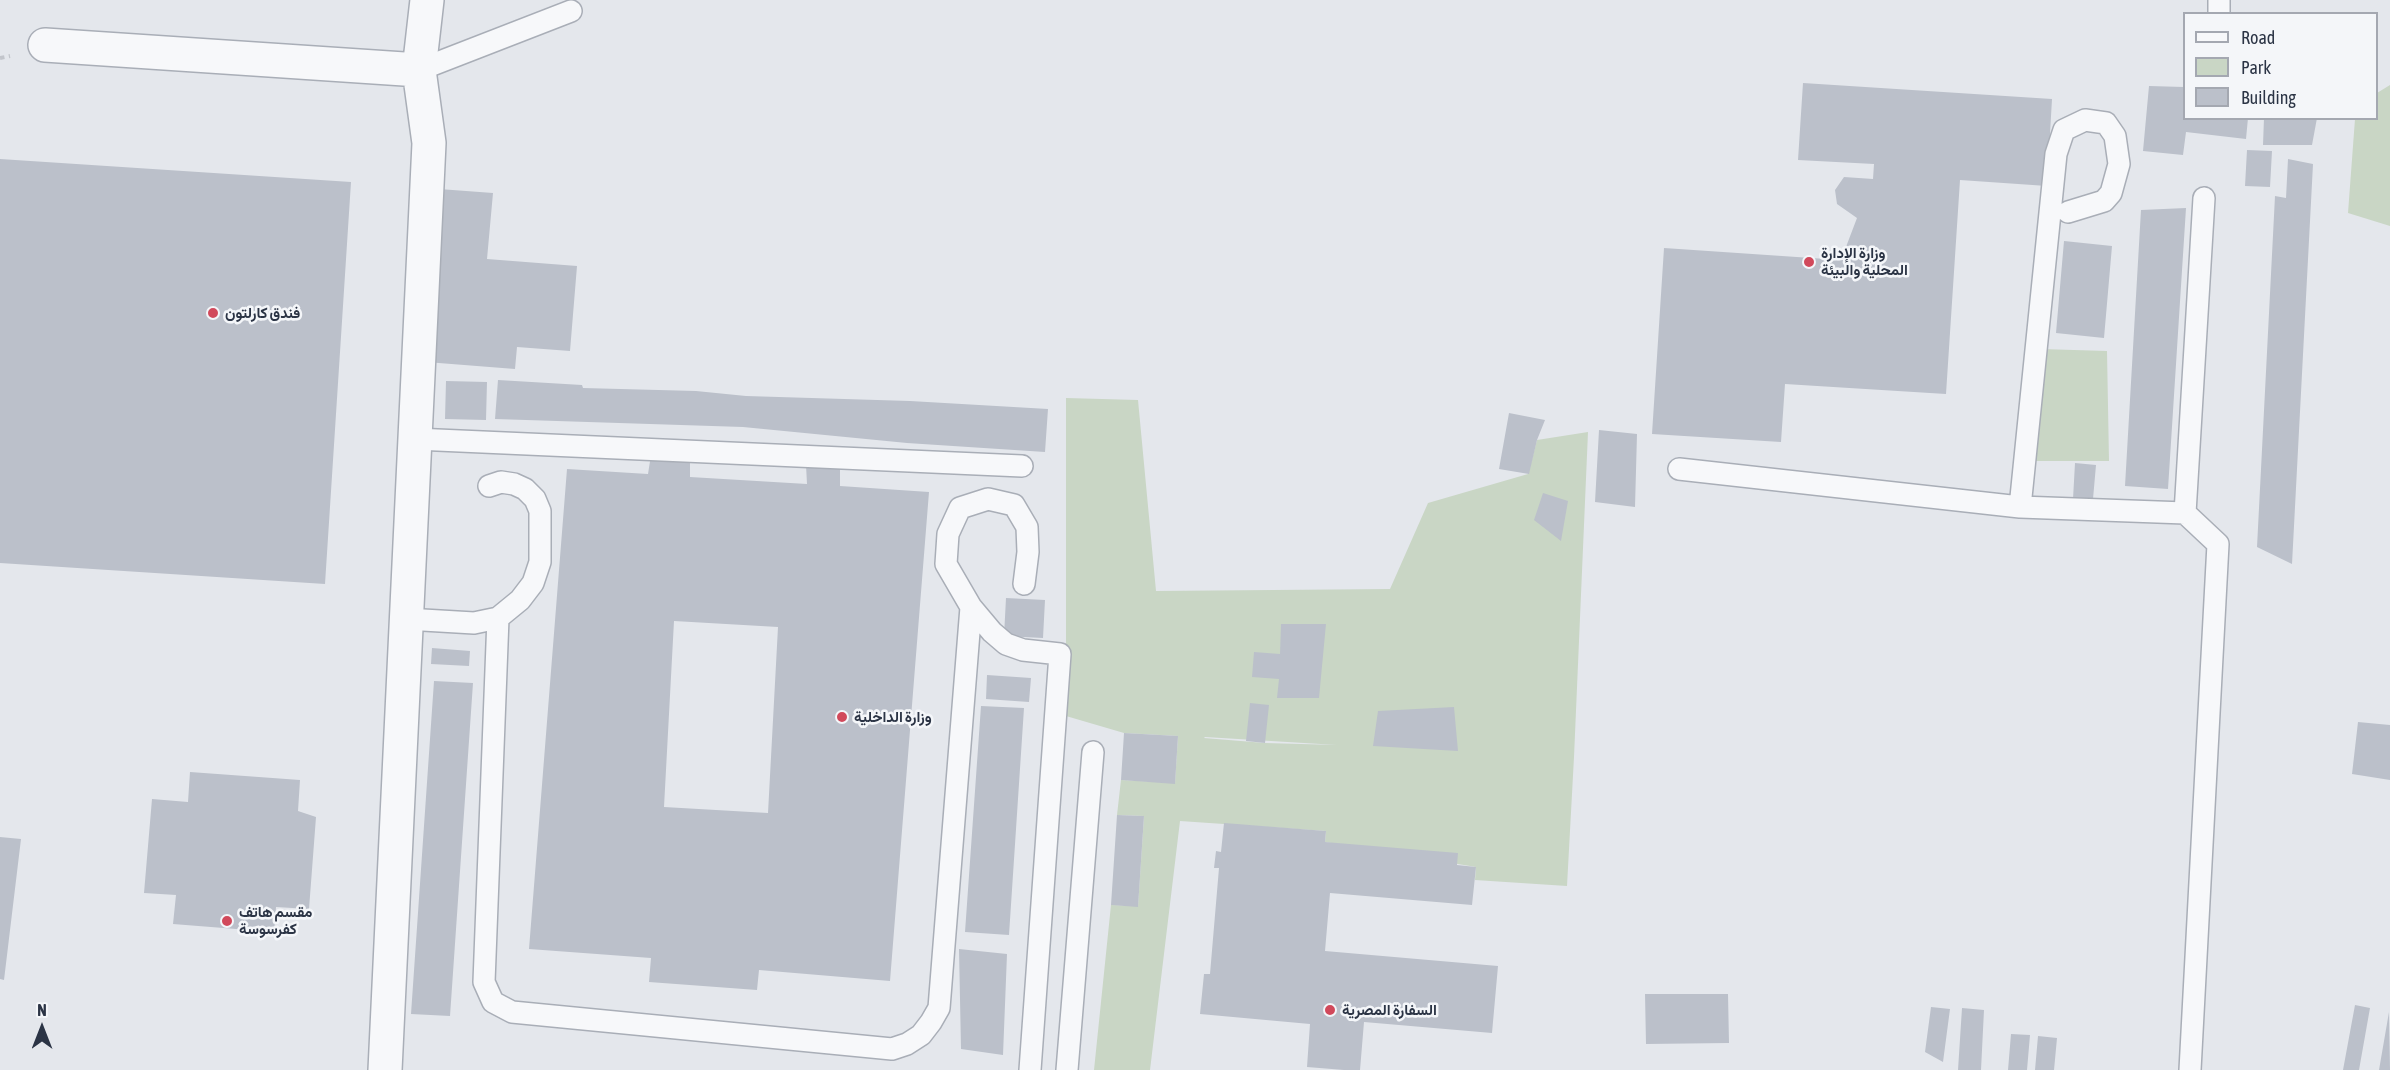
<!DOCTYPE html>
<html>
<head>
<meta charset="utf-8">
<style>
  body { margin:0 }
  #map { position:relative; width:2390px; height:1070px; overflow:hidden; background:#e4e7ec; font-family:"Asap Condensed",sans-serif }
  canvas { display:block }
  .legend { position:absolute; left:2183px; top:12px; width:195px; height:108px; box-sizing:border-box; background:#f4f6f9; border:2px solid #a4a8b1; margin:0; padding:8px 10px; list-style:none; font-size:18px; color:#2b3445 }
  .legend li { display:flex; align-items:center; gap:12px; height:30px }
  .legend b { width:30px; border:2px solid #a4a8b1 }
  .north { position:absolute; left:12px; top:998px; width:60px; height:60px; -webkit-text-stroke:4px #f4f6f9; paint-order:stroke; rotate:0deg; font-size:16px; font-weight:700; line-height:24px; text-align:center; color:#2b3445 }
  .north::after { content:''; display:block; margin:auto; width:21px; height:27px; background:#2b3445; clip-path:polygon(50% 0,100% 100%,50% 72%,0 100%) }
</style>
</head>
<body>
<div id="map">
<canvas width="2390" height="1070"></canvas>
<ul class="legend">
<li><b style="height:8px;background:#f7f8fa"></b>Road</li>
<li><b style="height:16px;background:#c9d6c5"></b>Park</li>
<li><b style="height:16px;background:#bbc0ca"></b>Building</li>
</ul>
<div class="north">N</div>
</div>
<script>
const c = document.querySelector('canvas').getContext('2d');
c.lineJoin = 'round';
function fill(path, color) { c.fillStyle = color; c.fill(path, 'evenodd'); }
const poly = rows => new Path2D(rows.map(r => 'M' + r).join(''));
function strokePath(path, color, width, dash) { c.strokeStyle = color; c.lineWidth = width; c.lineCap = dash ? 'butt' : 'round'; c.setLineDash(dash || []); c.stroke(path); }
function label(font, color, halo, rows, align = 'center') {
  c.font = font + ' "Asap Condensed",Vazirmatn,sans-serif'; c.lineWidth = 5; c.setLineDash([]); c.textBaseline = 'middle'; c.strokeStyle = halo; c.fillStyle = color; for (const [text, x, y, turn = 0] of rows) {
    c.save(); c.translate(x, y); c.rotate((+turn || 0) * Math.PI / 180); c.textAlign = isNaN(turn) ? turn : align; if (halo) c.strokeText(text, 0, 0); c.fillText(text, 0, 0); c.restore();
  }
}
fill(poly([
  [2390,85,2390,226,2348,213,2355,119,2376,118,2377,93],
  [2041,349,2107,351,2109,461,2035,461],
  [1066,398,1138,400,1156,591,1390,589,1428,503,1528,474,1537,440,1588,432,1574,757,1567,886,1475,880,1476,867,1325,842,1326,831,1180,821,1150,1070,1094,1070,1111,905,1138,906,1144,816,1117,815,1121,780,1175,783,1178,736,1124,733,1066,716],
  [1204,738,1205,737,1337,745,1265,743]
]), '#c9d6c5');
fill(poly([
  [1803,83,2052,99,2047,186,1960,180,1946,394,1785,384,1781,442,1652,434,1664,248,1841,260,1857,218,1837,204,1835,190,1844,177,1873,179,1874,164,1798,160],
  [2149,86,2184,87,2184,118,2248,118,2246,139,2186,132,2183,155,2143,151],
  [2264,118,2317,118,2312,145,2263,145],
  [2247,150,2272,151,2270,187,2245,186],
  [0,159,351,182,325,584,0,563],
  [2288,159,2313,164,2292,564,2257,547,2275,196,2286,198],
  [439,189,493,193,487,259,577,266,570,351,517,347,515,369,426,362],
  [2186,208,2168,489,2125,486,2141,210],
  [2064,241,2112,246,2104,338,2056,333],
  [498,380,582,385,583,388,696,391,746,396,910,401,1048,409,1045,452,907,443,743,427,495,419],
  [446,381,487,382,486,420,445,419],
  [1509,413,1545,420,1537,440,1529,474,1499,469],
  [1599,430,1637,434,1635,507,1595,502],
  [651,455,690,457,690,477,807,484,806,465,840,467,840,486,929,492,890,981,759,970,757,990,649,982,651,958,529,949,567,469,648,474],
  [674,621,778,627,768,813,664,807],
  [2075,463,2096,465,2093,499,2073,499],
  [1543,493,1568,501,1561,541,1534,520],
  [1006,598,1045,600,1043,638,1004,636],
  [1281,624,1326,624,1319,698,1277,698,1279,679,1252,677,1254,652,1280,654],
  [432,648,470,651,469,666,431,664],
  [987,675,1031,678,1029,702,986,699],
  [434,681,473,683,450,1016,411,1014],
  [1250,703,1269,705,1265,743,1246,741],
  [981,706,1024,708,1009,935,965,932],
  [1454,707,1458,751,1373,746,1378,711],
  [2358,722,2390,725,2390,780,2352,774],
  [1124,733,1178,736,1175,784,1121,780],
  [190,772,300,780,298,811,316,817,309,909,276,907,274,932,173,924,176,895,144,893,152,799,188,802],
  [1117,815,1144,816,1138,907,1111,905],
  [1224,823,1326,831,1325,842,1458,853,1457,865,1476,867,1472,905,1330,893,1325,951,1498,966,1492,1033,1364,1022,1360,1070,1344,1070,1307,1067,1310,1024,1200,1014,1204,974,1210,974,1219,868,1214,868,1216,851,1221,852],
  [0,837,21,839,4,980,0,979],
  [959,949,1007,954,1003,1055,961,1049],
  [1645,994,1728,994,1729,1043,1646,1044],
  [2355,1005,2370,1008,2359,1070,2343,1070],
  [1931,1007,1950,1009,1943,1062,1925,1052],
  [1962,1008,1984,1010,1981,1070,1958,1070],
  [2389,1012,2390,1070,2379,1070],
  [2011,1034,2030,1035,2027,1070,2008,1070],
  [2038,1036,2057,1038,2054,1070,2035,1070]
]), '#bbc0ca');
const service = poly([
  [2219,0,2219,14],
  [419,70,571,11],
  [415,439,1022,466],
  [1679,469,2020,507,2185,513],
  [2020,507,2056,154,2064,130,2085,120,2106,123,2115,136,2119,164,2111,193,2104,201,2068,212],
  [1024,584,1028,552,1027,527,1014,505,988,499,960,508,948,534,946,564,971,607,992,632,1006,644,1023,650,1060,654,1030,1070],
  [498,618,484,982,493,1002,512,1012,892,1049,907,1044,921,1035,931,1022,939,1008,971,607],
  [406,619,474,623,498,618,520,600,533,583,540,562,540,511,535,499,525,489,514,484,501,482,489,486],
  [1067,1070,1093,752],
  [2190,1070,2218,544,2185,513,2204,198]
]);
const minor = poly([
  [45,45,419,70,429,143,385,1070],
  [419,70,427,0]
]);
strokePath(service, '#a9aeb7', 24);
strokePath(minor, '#a9aeb7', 36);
strokePath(poly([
  [0,58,10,56]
]), '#c2c5cb', 4, [4.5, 4.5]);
strokePath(service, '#f7f8fa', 21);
strokePath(minor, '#f7f8fa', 33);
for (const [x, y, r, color] of [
  [1809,262,6,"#d1495b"],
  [213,313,6,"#d1495b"],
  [842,717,6,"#d1495b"],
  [227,921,6,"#d1495b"],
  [1330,1010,6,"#d1495b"]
]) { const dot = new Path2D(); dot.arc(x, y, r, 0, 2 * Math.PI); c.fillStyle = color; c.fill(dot); strokePath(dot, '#f4f6f9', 2); }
label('bold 15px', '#2b3445', '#f4f6f9', [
  ["وزارة الإدارة",1821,253],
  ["المحلية والبيئة",1821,270],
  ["فندق كارلتون",225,313],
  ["وزارة الداخلية",854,717],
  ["مقسم هاتف",239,912],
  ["كفرسوسة",239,929],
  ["السفارة المصرية",1342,1010]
], 'left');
</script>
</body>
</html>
